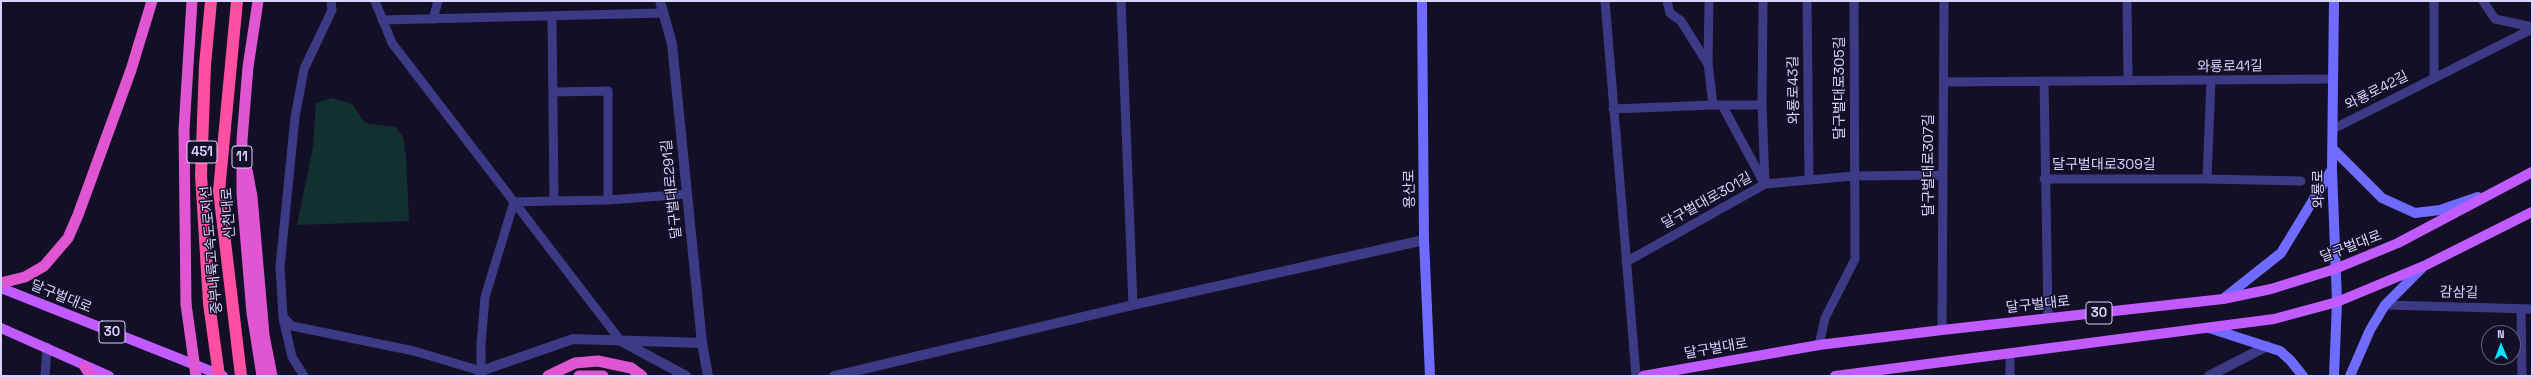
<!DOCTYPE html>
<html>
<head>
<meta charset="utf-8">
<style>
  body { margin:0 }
  #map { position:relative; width:2533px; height:377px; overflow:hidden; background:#130f26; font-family:"Space Grotesk",sans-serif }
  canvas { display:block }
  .frame { position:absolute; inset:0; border:2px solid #d9d4ff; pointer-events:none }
  .north { position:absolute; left:2481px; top:325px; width:40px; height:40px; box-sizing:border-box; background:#130f26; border:1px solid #625e7d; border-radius:50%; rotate:359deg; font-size:11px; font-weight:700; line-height:16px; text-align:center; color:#d9d4ff }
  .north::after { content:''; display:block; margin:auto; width:14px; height:18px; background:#00e5ff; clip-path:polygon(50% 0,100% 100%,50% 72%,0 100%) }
</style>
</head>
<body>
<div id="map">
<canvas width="2533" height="377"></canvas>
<div class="frame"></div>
<div class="north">N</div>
</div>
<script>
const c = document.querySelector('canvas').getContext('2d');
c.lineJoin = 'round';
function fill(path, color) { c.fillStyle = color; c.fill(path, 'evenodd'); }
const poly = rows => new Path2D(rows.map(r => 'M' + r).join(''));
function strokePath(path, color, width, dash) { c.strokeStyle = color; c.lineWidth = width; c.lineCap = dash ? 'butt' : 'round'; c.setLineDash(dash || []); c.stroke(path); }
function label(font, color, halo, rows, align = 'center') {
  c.font = font + ' "Space Grotesk","Noto Sans KR",sans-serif'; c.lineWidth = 3; c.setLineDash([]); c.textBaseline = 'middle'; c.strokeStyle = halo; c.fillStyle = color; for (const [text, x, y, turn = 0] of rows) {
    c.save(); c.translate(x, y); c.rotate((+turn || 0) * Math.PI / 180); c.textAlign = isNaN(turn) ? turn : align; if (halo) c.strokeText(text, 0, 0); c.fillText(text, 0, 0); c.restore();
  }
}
fill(poly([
  [332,98,352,104,365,123,396,127,403,137,406,157,409,221,297,225,313,147,316,103]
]), '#12302f');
strokePath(poly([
  [331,1,332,10,304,69,295,117,280,267,283,317,292,326,414,351,481,371,481,344,485,297,514,202,554,201,552,16],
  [375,1,392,43,620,340],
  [1121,1,1133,305],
  [1605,1,1636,376],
  [1667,1,1670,13,1681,21,1708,64],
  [1709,1,1708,63,1713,105,1762,105],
  [1763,1,1762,105,1765,184],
  [1807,1,1809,179],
  [2127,1,2128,81],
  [2483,1,2495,19,2532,27],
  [433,19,438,1],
  [382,20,663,13],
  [2434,78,2434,1],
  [2044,81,2048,318],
  [1944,82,2333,79],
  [553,92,608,91,608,200],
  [1722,105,1763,181],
  [1613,109,1713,105],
  [2333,129,2532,29],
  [2044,179,2207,179,2211,81],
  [2207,179,2301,181],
  [554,201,608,200,687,194],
  [1626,262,1765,184,1854,176,1943,175],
  [2385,305,2532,309],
  [2521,309,2522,376],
  [283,318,292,357,304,376],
  [1942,330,1944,1],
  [1819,345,1825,318,1855,259,1854,1],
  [45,376,47,347],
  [2010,376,2010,353]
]), '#3d3a85', 9);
strokePath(poly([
  [660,1,672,44,702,343,708,376],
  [621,341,686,376],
  [480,376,481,371,573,339,702,343],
  [834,376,1133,305,1424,240],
  [2209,376,2267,346]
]), '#3d3a85', 10);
strokePath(poly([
  [1422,1,1424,240,1430,376],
  [2334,150,2382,198,2415,213,2440,210,2478,197],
  [2223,299,2281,253,2332,169],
  [2209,328,2280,351,2290,360,2303,376],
  [2334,376,2337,302,2332,169,2334,1],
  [2350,376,2370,330,2385,305,2424,266]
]), '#6f6bff', 10);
strokePath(poly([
  [1,288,223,376],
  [1,328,109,376],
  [1643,376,1819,345,1942,330,2223,299,2271,289,2335,269,2398,243,2532,172],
  [1835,376,2274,319,2337,302,2426,265,2532,212]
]), '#c25bff', 10);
strokePath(poly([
  [258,1,248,67,242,140,242,194,252,313,262,376],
  [247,170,252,197,264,335,272,376],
  [1,283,25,277,44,266,68,238,78,215,131,70,152,1],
  [186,304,184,130,192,1],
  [85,367,91,376],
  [548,376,575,363,598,361,631,368,642,376],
  [579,376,603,376]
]), '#e055d1', 11);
strokePath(poly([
  [237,1,219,191,241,376],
  [209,303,201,175,205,65,211,1]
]), '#ff4fa3', 12);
strokePath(poly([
  [186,304,196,376]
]), '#e055d1', 11);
strokePath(poly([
  [209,303,219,376]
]), '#ff4fa3', 12);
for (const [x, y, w] of [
  [202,152,30],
  [242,157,20],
  [2099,313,26],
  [112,332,26]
]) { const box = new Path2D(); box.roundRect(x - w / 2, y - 11, w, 22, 3); c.fillStyle = '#130f26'; c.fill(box); strokePath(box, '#d9d4ff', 1); }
label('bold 13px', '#d9d4ff', null, [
  ["451",202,152],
  ["11",242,157],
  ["30",2099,313],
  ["30",112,332]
]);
label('14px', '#d9d4ff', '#130f26', [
  ["와룡로41길",2230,67,-1],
  ["달구벌대로305길",1840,88,-90],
  ["와룡로43길",1794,90,-91],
  ["와룡로42길",2377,91,-27],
  ["달구벌대로307길",1929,165,-90],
  ["달구벌대로309길",2104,165],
  ["달구벌대로291길",672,189,-96],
  ["용산로",1410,189,-91],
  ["와룡로",2319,189,-91],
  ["달구벌대로301길",1707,201,-29],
  ["신천대로",229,213,-94],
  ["달구벌대로",2351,247,-21],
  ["중부내륙고속도로지선",212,250,-95],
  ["감삼길",2459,293,1],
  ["달구벌대로",61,297,22],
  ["달구벌대로",2038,305,-6],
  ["달구벌대로",1716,349,-10]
]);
</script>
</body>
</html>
